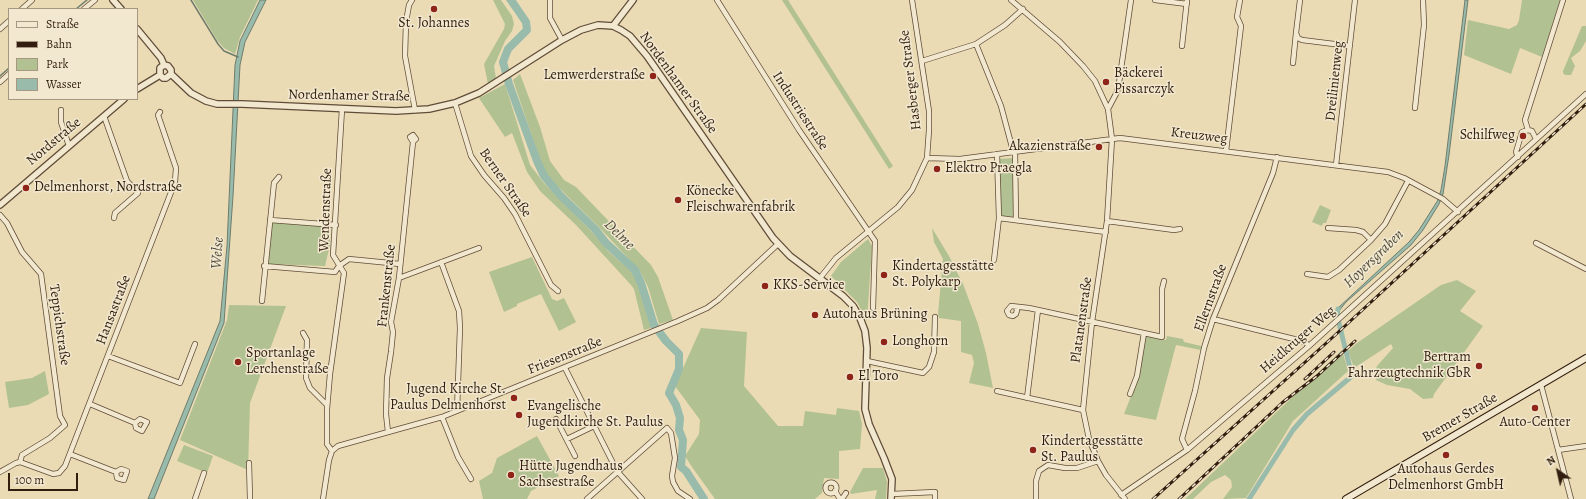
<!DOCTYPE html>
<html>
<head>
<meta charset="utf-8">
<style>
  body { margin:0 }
  #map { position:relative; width:1586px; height:499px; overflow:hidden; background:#eadbb5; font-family:Alegreya,serif }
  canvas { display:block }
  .legend { position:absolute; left:8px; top:8px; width:130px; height:92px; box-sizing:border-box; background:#f1e8cf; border:1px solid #a59782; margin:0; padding:5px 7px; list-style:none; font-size:12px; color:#321d0e }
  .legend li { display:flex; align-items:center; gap:8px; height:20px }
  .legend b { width:20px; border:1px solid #a59782 }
  .north { position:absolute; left:1538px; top:451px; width:40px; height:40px; -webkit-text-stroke:3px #f1e8cf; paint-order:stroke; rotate:326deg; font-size:11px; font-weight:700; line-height:16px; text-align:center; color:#321d0e }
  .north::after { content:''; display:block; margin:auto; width:14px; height:18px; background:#321d0e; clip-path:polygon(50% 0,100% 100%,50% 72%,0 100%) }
  .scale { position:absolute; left:8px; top:473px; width:70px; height:18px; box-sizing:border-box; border:2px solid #321d0e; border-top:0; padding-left:5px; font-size:12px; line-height:14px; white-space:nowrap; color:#321d0e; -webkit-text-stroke:3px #f1e8cf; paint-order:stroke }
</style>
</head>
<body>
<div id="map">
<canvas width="1586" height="499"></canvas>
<ul class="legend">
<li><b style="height:5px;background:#f1e8cf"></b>Straße</li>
<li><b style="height:5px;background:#321d0e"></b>Bahn</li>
<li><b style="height:11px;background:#b2c191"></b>Park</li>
<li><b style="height:11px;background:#98bbab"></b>Wasser</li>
</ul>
<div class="north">N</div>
<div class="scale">100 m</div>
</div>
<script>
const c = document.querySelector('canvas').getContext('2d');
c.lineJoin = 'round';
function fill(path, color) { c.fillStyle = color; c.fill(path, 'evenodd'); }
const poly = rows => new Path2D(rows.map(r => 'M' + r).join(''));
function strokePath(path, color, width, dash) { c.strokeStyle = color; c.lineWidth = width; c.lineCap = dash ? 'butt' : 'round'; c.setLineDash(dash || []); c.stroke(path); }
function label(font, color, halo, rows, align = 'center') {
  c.font = font + ' Alegreya,serif'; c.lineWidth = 3; c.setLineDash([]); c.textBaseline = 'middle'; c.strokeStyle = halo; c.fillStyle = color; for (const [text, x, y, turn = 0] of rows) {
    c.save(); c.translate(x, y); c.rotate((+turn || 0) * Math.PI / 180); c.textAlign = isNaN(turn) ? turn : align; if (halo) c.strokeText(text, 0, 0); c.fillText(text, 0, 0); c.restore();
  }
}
fill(poly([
  [193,0,258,0,240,37,235,54,224,48,217,40],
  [493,0,501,0,512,16,514,24,512,31,505,41,494,66,496,79,488,84,484,64,504,29,505,24],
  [782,0,788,0,893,166,889,169],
  [1522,0,1560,0,1542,57,1520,48,1511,74,1464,55,1468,20,1509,29,1517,25,1519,20],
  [1582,26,1586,26,1586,41,1580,51,1571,58,1575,66,1571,75,1565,75,1563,73,1563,71],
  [520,74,540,127,550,161,564,180,576,187,651,265,658,277,673,320,659,324,648,287,640,271,598,226,548,177,538,154,513,80],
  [505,84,530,165,544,183,593,233,608,251,631,271,639,285,651,328,644,330,634,289,631,285,576,225,540,191,527,172,512,133,505,137,479,98],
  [1014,158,1014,217,1001,216,998,159],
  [1320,205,1331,210,1326,223,1323,223,1322,226,1312,222],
  [271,221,330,227,330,245,325,266,266,264],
  [932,228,949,256,963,284,978,324,986,353,993,388,969,383,974,363,972,355,961,352,961,321,939,318,938,314,943,259,934,242],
  [868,239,872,246,867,321,857,302,831,276,841,262],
  [532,257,552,299,557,301,564,298,576,322,559,331,541,294,517,304,517,306,504,312,489,272],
  [1457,280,1476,291,1460,311,1483,326,1434,394,1433,398,1423,399,1410,389,1387,385,1376,380,1375,372,1377,366,1393,348,1391,344,1354,368,1348,351,1357,343,1441,285],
  [229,305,286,306,250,403,248,470,180,440,227,320],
  [701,328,747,332,744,386,778,426,803,426,805,411,836,415,837,408,859,411,862,424,860,449,839,451,839,479,824,478,822,493,815,499,715,499,692,467,685,456,699,434,700,420,675,386],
  [1146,336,1166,340,1167,336,1183,339,1184,342,1201,346,1201,350,1176,345,1156,420,1124,414,1139,376],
  [1342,350,1348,371,1293,421,1246,498,1223,499,1232,487,1231,480,1225,475,1211,482,1193,499,1185,499],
  [45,371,49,394,28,405,9,408,5,382,32,378],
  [537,436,559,476,531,491,527,499,483,499,479,481,492,473,497,458],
  [184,445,213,456,207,473,177,461],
  [863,468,883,468,887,482,886,499,875,499,877,490,851,494,850,492]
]), '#b2c191');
const water = poly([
  [260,0,266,0,245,42,240,65,233,196,224,323,154,499,148,499,220,321,227,246,235,65,240,41,260,0],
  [507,0,514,0,526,22,517,14,507,0],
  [1465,0,1468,0,1449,155,1443,194,1439,204,1423,230,1411,245,1346,302,1335,316,1338,308,1409,242,1419,230,1438,200,1441,190,1445,166,1465,0]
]);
fill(water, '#98bbab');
strokePath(water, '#6f7c6c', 1);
strokePath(poly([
  [191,0,218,44,224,51,238,57],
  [76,9,87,0],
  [0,76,9,68]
]), '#6f7c6c', 1.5);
strokePath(poly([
  [1249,499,1293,430,1307,414,1352,376,1337,315,1338,309]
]), '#98bbab', 5);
strokePath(poly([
  [511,0,526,22,527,30,508,49,503,62,509,84,537,161,544,176,560,195,595,229,606,243,635,270,641,283,654,325,666,341,679,354,679,369,669,393,676,405,680,418,679,430,683,440,681,467,686,471,704,499]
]), '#98bbab', 8);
const minor = poly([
  [412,0,409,5,406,22,405,56,415,110],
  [550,0,550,18,562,40],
  [717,0,799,130,875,241,873,308],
  [1011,0,1060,42,1083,66,1095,81,1108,109,1112,139,1107,221,1092,322,1083,410,1089,439,1098,461,1106,475,1125,499],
  [1155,0,1187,4],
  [1300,0,1296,33,1298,38,1302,40,1350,46],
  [22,9,32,0],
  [84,9,95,0],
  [0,29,9,21],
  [976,44,1001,106,1013,151],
  [1182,46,1187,0],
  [922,61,976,44,1005,25,1023,9],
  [1293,63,1296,33],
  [0,82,9,74],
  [455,103,471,156,484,175,504,198,515,214,551,285,558,291],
  [1415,108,1424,25,1423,0],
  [1108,109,1117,92,1119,83,1131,0],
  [61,110,61,122,69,146],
  [104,116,127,181,138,193,115,213,114,218],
  [1536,139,1532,131,1528,130,1525,120,1563,0],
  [1015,151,1016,220],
  [1226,151,1241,26,1237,17,1240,0],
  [1518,157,1516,152,1522,132,1528,130],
  [927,158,960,159,1120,138,1388,172,1404,178,1443,199,1458,212],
  [1336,165,1355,0],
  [0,215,7,223,22,252,41,274,60,416,65,425,50,438,22,455,20,462],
  [999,218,1106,232],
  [270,220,336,225],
  [1107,221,1174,230,1180,229],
  [1328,228,1356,230,1363,232,1371,240],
  [1536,243,1586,269],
  [994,260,999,218,997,154],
  [441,262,459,311,460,328,457,411],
  [264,266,335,272,339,266,349,259,400,264],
  [1307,274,1328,277,1339,270,1371,240,1385,224,1408,181],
  [399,278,479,248],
  [820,278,836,258,898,207,912,190,927,158,929,130,929,111,912,0],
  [262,301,274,183,279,177],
  [1016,307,1017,310,1016,314,1013,316,1009,315,1007,311,1011,306,1029,308,1162,337,1162,289,1164,281],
  [1213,319,1298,340,1305,342,1309,346],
  [303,333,307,340,306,378,310,388,327,405],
  [108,356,180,383,195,344],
  [867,361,923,373,929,367,934,352,935,317],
  [565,368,617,471,642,499],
  [1541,385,1571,499],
  [997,391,1083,410],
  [1130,394,1137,376,1144,333],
  [1027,398,1038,310],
  [90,404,135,423,136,428,142,431,147,422,140,419,135,423],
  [442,417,458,457,471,479],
  [556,419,575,456],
  [388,432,386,414,387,378,391,352,393,332,391,322,399,278,413,142,416,139,413,135,410,137,413,142],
  [567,439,594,426],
  [1187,450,1182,439,1195,391,1204,348,1213,319,1273,173,1277,157],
  [1558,450,1586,446],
  [332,451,327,444,327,409,330,374,344,273,333,255,342,109],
  [70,454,116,472,117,478,124,480,127,471,121,469,116,472],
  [249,463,250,499],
  [0,472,16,463,20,462,53,474,59,473,65,466,175,182,176,168,158,115,160,112],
  '825.5 488a5.5 5.5 0 1 1 11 0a5.5 5.5 0 1 1-11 0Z',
  [835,491,840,499],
  [892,494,935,492,935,499],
  [1121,495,1187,450,1309,346,1586,94],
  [195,499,204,473],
  [323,499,329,460,332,451,338,446,442,417,678,321,707,308,718,300,778,244],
  [587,499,667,428,671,433,675,458,672,476,673,482,678,491,690,499],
  [842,499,846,493],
  [1036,499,1036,481,1039,471,1048,465,1065,468,1077,468,1098,461]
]);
const tertiary = poly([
  [113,0,121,9],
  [613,26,633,0],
  [137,29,161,58,164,65],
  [160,75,160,68,164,65,168,66,171,70,171,74,191,93,206,101,217,104,242,104,396,111,429,109,455,103,479,93,562,40,581,30,598,25,613,26,621,30,630,36,647,56,773,238,790,256,843,296,853,306,860,318,865,331,867,348,865,409,869,424,884,458,892,479,891,499],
  [160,75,163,78,166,78,171,74],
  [137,89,160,75],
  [0,205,124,99]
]);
const secondary = poly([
  [1346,499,1586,358]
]);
strokePath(minor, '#604c38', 6);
strokePath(tertiary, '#604c38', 8);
strokePath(secondary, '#321d0e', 8);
strokePath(minor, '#f1e8cf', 4.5);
strokePath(tertiary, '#f1e8cf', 5.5);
strokePath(secondary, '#f1e8cf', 6);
const rail = poly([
  [1305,379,1334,352],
  [1153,499,1333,337,1586,104],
  [1179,499,1283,402,1317,376,1355,341]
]);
strokePath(rail, '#321d0e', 3);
strokePath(rail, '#f1e8cf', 1.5, [4.5]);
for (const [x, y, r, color] of [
  [434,9,4,"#8f2418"],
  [653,76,4,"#8f2418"],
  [1106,82,4,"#8f2418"],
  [1523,136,4,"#8f2418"],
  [1099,147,4,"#8f2418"],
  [937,169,4,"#8f2418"],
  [26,188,4,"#8f2418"],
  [678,200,4,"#8f2418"],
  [884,275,4,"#8f2418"],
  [765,286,4,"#8f2418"],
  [815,315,4,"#8f2418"],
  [884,342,4,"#8f2418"],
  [238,362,4,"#8f2418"],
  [1479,366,4,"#8f2418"],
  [850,377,4,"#8f2418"],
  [514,398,4,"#8f2418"],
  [1535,408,4,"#8f2418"],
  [519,415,4,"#8f2418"],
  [1033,450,4,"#8f2418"],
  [1446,455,4,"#8f2418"],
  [511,475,4,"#8f2418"]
]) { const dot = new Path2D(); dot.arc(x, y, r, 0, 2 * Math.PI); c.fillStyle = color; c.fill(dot); strokePath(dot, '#f1e8cf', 1.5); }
label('14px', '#321d0e', '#f1e8cf', [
  ["St. Johannes",434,24,"center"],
  ["Bäckerei",1114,74],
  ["Pissarczyk",1114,90],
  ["Lemwerderstraße",645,76,"right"],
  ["Schilfweg",1515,136,"right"],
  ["Akazienstraße",1091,147,"right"],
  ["Elektro Praegla",945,169],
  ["Delmenhorst, Nordstraße",34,188],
  ["Könecke",686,192],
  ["Fleischwarenfabrik",686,208],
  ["Kindertagesstätte",892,267],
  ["St. Polykarp",892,283],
  ["KKS-Service",773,286],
  ["Autohaus Brüning",823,315],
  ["Longhorn",892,342],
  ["Sportanlage",246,354],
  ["Lerchenstraße",246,370],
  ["Bertram",1471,358,"right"],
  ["Fahrzeugtechnik GbR",1471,374,"right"],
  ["El Toro",858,377],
  ["Jugend Kirche St.",506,390,"right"],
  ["Paulus Delmenhorst",506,406,"right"],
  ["Evangelische",527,407],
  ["Jugendkirche St. Paulus",527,423],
  ["Auto-Center",1535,423,"center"],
  ["Kindertagesstätte",1041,442],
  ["St. Paulus",1041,458],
  ["Hütte Jugendhaus",519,467],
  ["Sachsestraße",519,483],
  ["Autohaus Gerdes",1446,470,"center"],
  ["Delmenhorst GmbH",1446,486,"center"]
], 'left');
label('14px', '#321d0e', '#f1e8cf', [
  ["Hasberger Straße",911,80,-97],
  ["Dreilinienweg",1335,81,-84],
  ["Nordenhamer Straße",678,83,54],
  ["Nordenhamer Straße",349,96,1],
  ["Industriestraße",800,111,57],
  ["Kreuzweg",1199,136,7],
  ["Nordstraße",54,142,-40],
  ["Berner Straße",505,183,55],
  ["Wendenstraße",326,210,-88],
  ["Frankenstraße",387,286,-84],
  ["Ellernstraße",1211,298,-70],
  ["Hansastraße",114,310,-69],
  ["Platanenstraße",1082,320,-82],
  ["Teppichstraße",59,325,82],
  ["Heidkruger Weg",1298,340,-41],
  ["Friesenstraße",565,356,-22],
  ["Bremer Straße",1460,418,-30]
]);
label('italic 15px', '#514c3d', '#f1e8cf', [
  ["Delme",619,235,45],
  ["Welse",218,253,-86],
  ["Hoyersgraben",1374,259,-44]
]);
</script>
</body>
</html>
